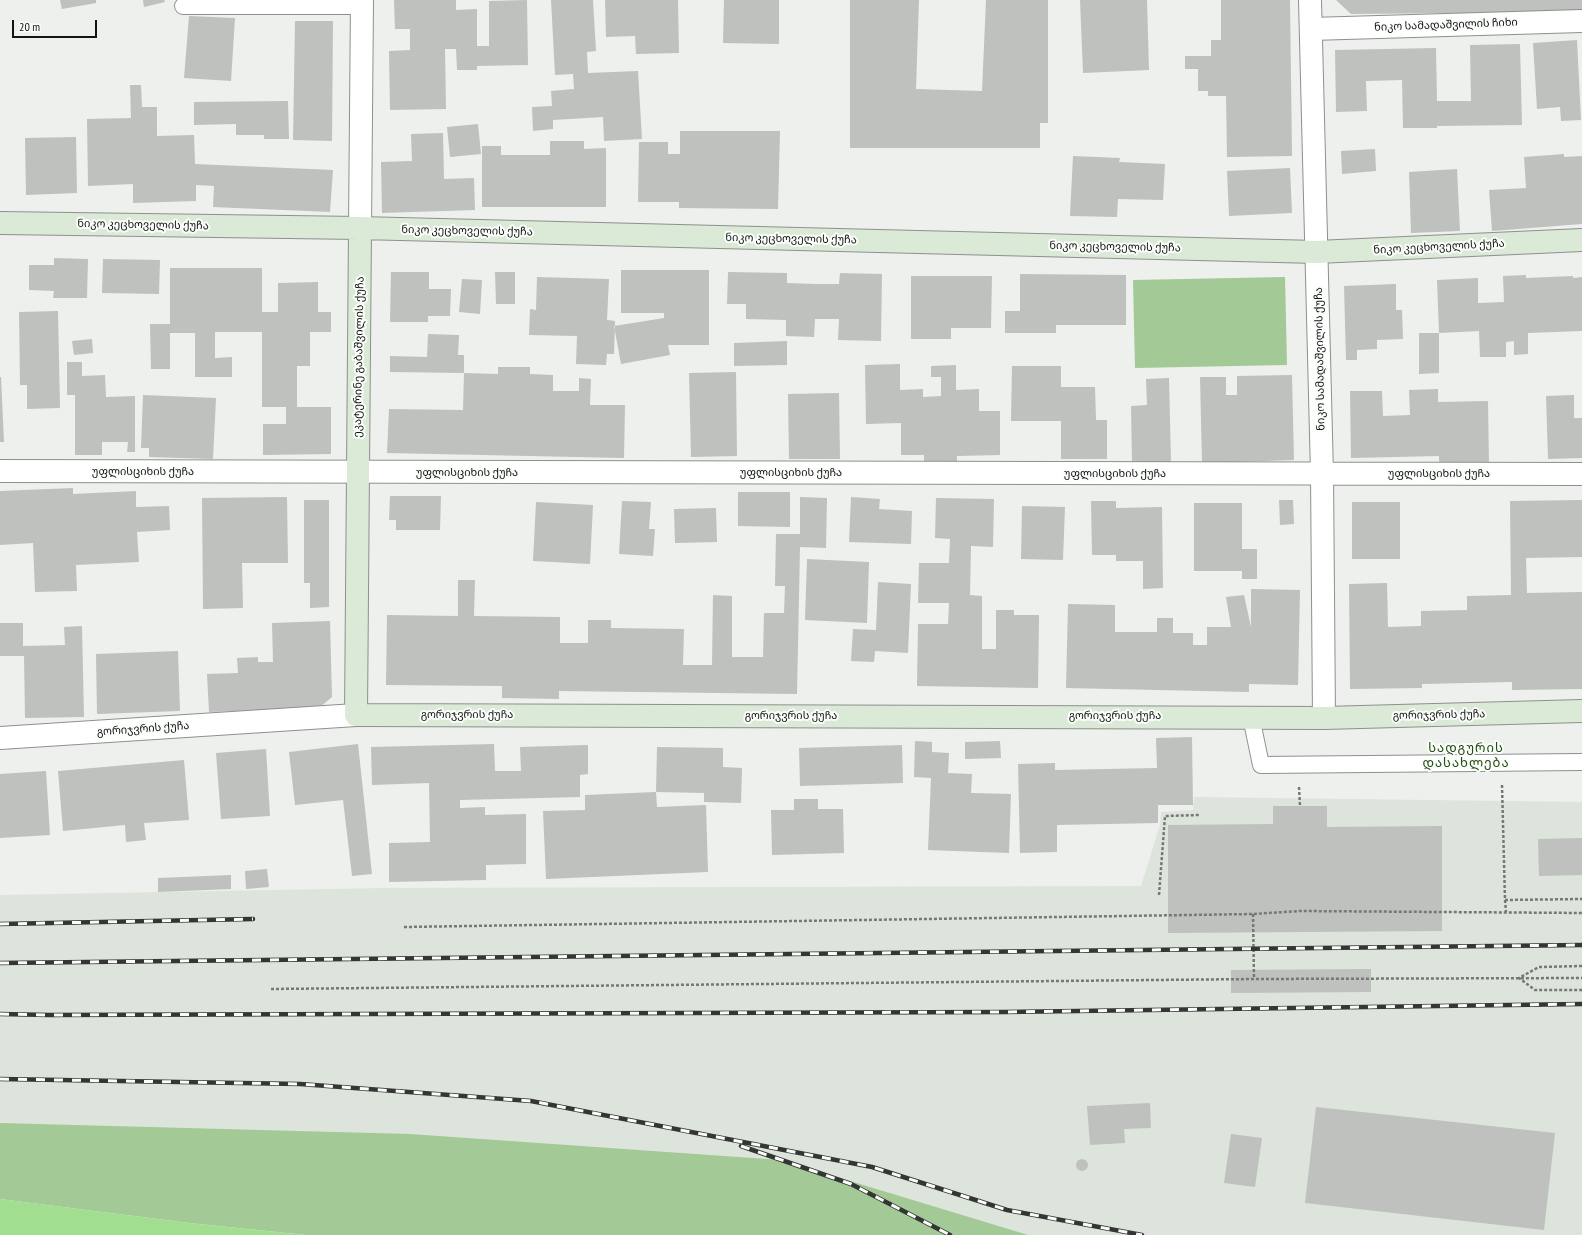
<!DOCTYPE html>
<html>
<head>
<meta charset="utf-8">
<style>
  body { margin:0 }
  #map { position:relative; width:1582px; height:1235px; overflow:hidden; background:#edf0ec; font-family:"PT Sans Narrow",sans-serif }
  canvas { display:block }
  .scale { position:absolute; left:12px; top:20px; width:85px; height:18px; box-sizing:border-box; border:2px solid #131413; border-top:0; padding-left:5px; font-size:12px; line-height:14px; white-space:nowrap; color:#131413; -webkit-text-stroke:3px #fafdfa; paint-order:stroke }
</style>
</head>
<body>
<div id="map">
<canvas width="1582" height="1235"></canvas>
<div class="scale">20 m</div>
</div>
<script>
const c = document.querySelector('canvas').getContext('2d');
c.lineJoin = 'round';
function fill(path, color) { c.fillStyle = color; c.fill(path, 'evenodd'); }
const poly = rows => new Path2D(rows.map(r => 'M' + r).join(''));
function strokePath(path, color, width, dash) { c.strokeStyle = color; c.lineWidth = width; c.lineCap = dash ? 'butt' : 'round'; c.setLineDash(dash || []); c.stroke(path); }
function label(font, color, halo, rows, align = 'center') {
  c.font = font + ' "PT Sans Narrow","Noto Sans Georgian",sans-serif'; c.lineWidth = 4; c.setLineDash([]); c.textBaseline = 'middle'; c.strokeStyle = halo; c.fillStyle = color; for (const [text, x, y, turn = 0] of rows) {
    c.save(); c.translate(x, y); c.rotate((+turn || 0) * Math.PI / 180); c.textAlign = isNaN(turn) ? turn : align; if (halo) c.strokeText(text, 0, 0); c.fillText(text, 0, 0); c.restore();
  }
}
fill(poly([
  [1194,797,1582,802,1582,1235,863,1235,0,1125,0,895,386,888,1141,886,1160,825,1161,812,1193,810]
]), '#dde4db');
fill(poly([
  [1285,277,1287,365,1135,368,1133,280],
  [0,1123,410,1134,781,1160,1028,1235,306,1235,189,1223,0,1199]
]), '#a2c996');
fill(poly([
  [0,1199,189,1223,306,1235,0,1235]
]), '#a1de8f');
fill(poly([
  [60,0,96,0,96,3,62,9],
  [143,0,164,0,165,2,144,7],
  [394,0,456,0,456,10,477,9,477,46,489,46,489,1,527,0,528,65,477,66,477,70,457,70,456,49,445,49,446,109,390,110,389,51,410,50,410,29,395,29],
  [551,0,593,0,596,51,587,52,588,73,638,71,642,139,604,141,603,117,553,120,553,129,533,131,532,107,552,106,551,91,574,89,573,74,555,75],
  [605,0,678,0,679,53,636,54,635,36,606,37],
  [724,0,779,0,779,44,723,43],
  [850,0,919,0,916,89,982,91,986,0,1048,0,1048,123,1040,123,1040,148,850,148],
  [1080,0,1147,0,1149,70,1083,73],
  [1221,0,1290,0,1292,156,1227,157,1226,96,1208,96,1208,91,1198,91,1198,69,1185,69,1185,56,1211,56,1211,40,1221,40],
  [1336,0,1582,0,1582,12,1351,14],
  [189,16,235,18,231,81,184,78],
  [295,21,333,21,332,141,293,140],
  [1577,40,1581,120,1561,121,1560,107,1537,109,1533,43],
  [1520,44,1522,125,1437,126,1437,128,1403,128,1402,80,1366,81,1367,111,1336,112,1335,50,1436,48,1437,101,1471,101,1470,45],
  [130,85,141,85,142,107,157,107,157,136,194,135,195,164,333,170,330,212,213,207,214,186,196,185,196,201,133,203,133,184,88,186,87,119,131,118],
  [288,101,289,139,264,139,264,135,236,135,236,124,194,125,194,102],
  [478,124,481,154,450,157,447,127],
  [680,131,780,131,778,209,679,208,679,202,638,202,639,142,668,142,668,154,680,154],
  [443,133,444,179,474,178,475,210,382,213,381,162,412,161,411,134],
  [76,137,77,193,26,195,25,138],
  [550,141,584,141,584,149,606,148,606,207,482,207,482,146,501,146,501,155,550,155],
  [1375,149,1376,171,1342,174,1341,151],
  [1564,154,1564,157,1582,156,1582,224,1492,231,1489,190,1526,188,1524,157],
  [1073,156,1120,158,1119,162,1165,164,1163,200,1118,199,1117,217,1070,216],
  [1290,168,1292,213,1229,216,1227,171],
  [1457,169,1460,231,1411,233,1409,172],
  [54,258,88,259,87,298,53,298,54,291,29,290,29,265,54,265],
  [103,259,160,260,159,294,102,293],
  [170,268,262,268,262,312,278,312,278,283,318,282,318,312,331,312,331,332,310,332,310,366,297,366,297,407,331,407,331,454,263,455,263,424,286,424,286,407,262,407,262,332,215,332,215,358,232,357,232,377,195,377,195,333,170,333,170,369,151,369,150,324,170,324],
  [621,270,709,270,709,345,668,345,670,355,621,364,614,326,664,318,664,313,621,313],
  [391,272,429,272,429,289,451,289,450,316,428,316,428,322,390,322],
  [495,272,515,272,515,304,496,304],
  [728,272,787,273,787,283,816,284,839,284,840,273,882,274,881,341,838,340,839,319,815,319,814,337,786,336,786,320,746,319,746,304,727,304],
  [1020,274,1126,275,1126,325,1056,325,1056,333,1005,333,1005,311,1020,311],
  [1526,275,1526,278,1573,276,1573,278,1582,277,1582,331,1528,333,1528,354,1514,355,1514,341,1506,342,1506,357,1480,357,1479,331,1439,333,1437,280,1478,278,1478,303,1504,302,1503,276],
  [911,276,992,276,991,328,951,328,951,339,911,339],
  [537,277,609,279,607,320,615,321,614,354,607,354,606,365,576,364,577,336,529,335,530,309,536,310],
  [462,279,482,280,480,314,459,312],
  [1396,284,1396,310,1402,310,1403,339,1377,340,1377,349,1357,350,1357,360,1346,360,1344,286],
  [58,311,60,408,27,409,27,385,20,385,19,312],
  [1419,333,1439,333,1439,373,1419,374],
  [428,334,459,335,458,355,464,355,464,373,390,372,390,356,427,357],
  [92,339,93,353,74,355,72,341],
  [787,341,787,365,734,366,734,343],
  [67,362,82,362,82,376,105,375,106,397,135,396,135,452,127,452,128,442,102,442,102,455,75,455,75,395,67,395],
  [900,364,900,390,923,389,923,397,941,396,941,377,931,377,931,366,956,365,956,390,979,389,979,411,1000,411,1000,455,957,456,957,461,924,461,924,455,901,455,901,423,866,424,865,365],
  [1012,366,1061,366,1061,387,1095,387,1096,420,1107,420,1107,459,1061,459,1061,421,1011,421],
  [498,367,530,367,530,374,553,375,553,391,579,391,579,378,591,379,590,405,625,405,624,458,387,453,389,409,463,410,464,373,498,374],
  [736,372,737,456,691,457,689,373],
  [1292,375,1294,460,1202,463,1200,377,1226,377,1226,395,1237,395,1237,376],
  [0,377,1,377,4,442,0,442],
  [1169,378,1171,463,1132,464,1131,406,1147,405,1146,379],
  [1438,389,1438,402,1488,401,1489,464,1439,465,1439,456,1351,458,1350,391,1382,391,1383,416,1410,415,1409,390],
  [839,393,840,459,789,459,788,394],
  [143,395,216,398,213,459,149,457,149,448,141,448],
  [1574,395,1574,418,1582,418,1582,458,1548,459,1546,396],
  [73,488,73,494,136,491,136,507,169,506,170,530,137,532,139,562,76,565,77,591,35,592,33,543,0,545,0,491],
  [738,492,790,492,790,527,738,526],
  [390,496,441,496,440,530,396,530,396,520,389,520],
  [287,497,288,563,242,563,243,608,203,609,202,498],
  [800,497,827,498,826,548,800,547,797,694,559,691,559,699,502,698,502,686,386,685,387,615,458,616,458,580,475,580,474,616,560,617,560,643,588,643,588,620,611,620,611,628,684,629,683,665,712,665,713,595,732,596,732,657,763,657,764,613,784,613,785,586,775,586,776,534,800,534],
  [851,497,880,499,879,509,912,511,911,544,849,542],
  [936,498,994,499,993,547,971,546,970,595,982,596,982,649,996,649,996,610,1014,610,1014,615,1039,615,1038,688,917,686,918,624,948,624,949,603,918,603,919,563,949,563,950,539,935,538],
  [304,500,329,500,329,607,310,608,310,583,304,583],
  [1279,500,1293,500,1294,524,1280,525],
  [1582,500,1582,557,1526,558,1527,593,1582,592,1582,689,1512,690,1512,682,1422,684,1422,688,1350,689,1349,584,1387,583,1388,627,1421,626,1421,611,1467,610,1467,596,1511,595,1510,501],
  [622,501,651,502,649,529,655,529,653,556,619,554],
  [1091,501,1116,501,1116,508,1162,507,1163,588,1143,589,1143,561,1116,561,1116,555,1092,555],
  [536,502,593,505,590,564,533,561],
  [1352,502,1400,502,1400,559,1352,559],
  [1194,503,1242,503,1242,549,1257,549,1257,579,1242,579,1242,571,1194,571],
  [1022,506,1065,507,1063,560,1021,559],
  [716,508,717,542,675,543,674,509],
  [807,559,869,562,867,623,805,620],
  [878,582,911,584,908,653,875,651,874,662,851,661,853,629,876,630],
  [1251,589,1300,590,1298,685,1249,684,1249,692,1066,688,1068,604,1115,605,1115,632,1157,632,1157,618,1173,618,1173,633,1193,633,1193,645,1207,645,1207,627,1231,627,1226,597,1244,595,1251,627],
  [330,621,332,697,319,708,209,712,207,674,238,673,237,658,258,657,258,662,273,662,272,623],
  [0,623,23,623,23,646,65,645,64,627,82,626,84,717,25,718,24,656,0,656],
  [178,651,180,711,97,714,96,654],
  [1192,737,1193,805,1158,805,1158,823,1057,825,1057,852,1020,853,1018,764,1055,763,1055,770,1157,768,1156,738],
  [915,741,932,742,932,752,949,753,948,773,972,774,971,793,1011,794,1009,853,928,850,931,778,914,777],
  [1000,741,1001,758,965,759,965,742],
  [358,744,372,874,352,876,343,800,295,805,289,752],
  [494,744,495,771,521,771,520,747,588,745,588,774,580,775,580,797,460,800,460,808,485,807,485,815,526,814,526,864,486,865,486,880,389,882,389,843,430,842,429,783,372,785,371,747],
  [902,745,903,783,800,786,799,748],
  [657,747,723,748,723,767,742,768,741,803,704,802,704,793,656,792],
  [266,749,270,816,221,819,216,753],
  [184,760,189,820,144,823,146,840,126,842,125,825,63,831,58,771],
  [46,771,50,835,0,838,0,774],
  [656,792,657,807,706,805,708,872,546,879,543,811,585,810,585,795],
  [794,799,818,799,818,809,843,809,844,853,772,855,771,810,794,810],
  [1273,806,1327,806,1327,827,1442,826,1442,931,1168,933,1168,825,1273,824],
  [1582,838,1582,875,1539,876,1538,839],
  [267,869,269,887,246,889,245,871],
  [231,875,231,889,158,892,158,878],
  [1371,969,1371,992,1231,993,1231,970],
  [1150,1103,1151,1128,1124,1129,1125,1143,1090,1145,1087,1106],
  [1316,1107,1555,1133,1544,1230,1305,1203],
  [1231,1134,1262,1138,1255,1187,1224,1183],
  '1076 1165a6 6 0 1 1 12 0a6 6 0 1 1-12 0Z'
]), '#bec1be');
const service = poly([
  [183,6,362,6],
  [1251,717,1261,765,1582,762]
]);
const minor = poly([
  [1310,0,1322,474,1324,718],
  [1311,29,1582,21],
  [360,228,362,0],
  [0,471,1582,474],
  [0,738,356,715]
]);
const secondary = poly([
  [0,223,360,228,1317,252,1582,240],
  [360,228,356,715,1324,718,1582,711]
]);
strokePath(service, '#8e908e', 18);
strokePath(minor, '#8e908e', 24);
strokePath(secondary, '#8e908e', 24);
strokePath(poly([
  [1502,785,1505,900,1582,899],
  [1299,787,1300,806],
  [1159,895,1165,816,1199,815],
  [1505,900,1506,912],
  [1253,914,1254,979],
  [404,927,1253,914,1300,911,1582,913],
  [1582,966,1539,967,1519,978,1535,990,1582,990],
  [271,989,1254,979,1582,978]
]), '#767876', 2.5, [3, 2]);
strokePath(service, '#fff', 16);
strokePath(minor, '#fff', 22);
strokePath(secondary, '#dbe9d7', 22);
const rail = poly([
  [0,924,253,919],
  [0,963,1582,945],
  [0,1014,50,1015,1005,1012,1582,1004],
  [0,1079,300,1084,531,1101,872,1167,1007,1210,1142,1235],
  [741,1146,851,1184,950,1235]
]);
strokePath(rail, '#343634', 4.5);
strokePath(rail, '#fafdfa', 3, [9]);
label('11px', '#131413', '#fafdfa', [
  ["ნიკო სამადაშვილის ჩიხი",1446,25,-2],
  ["ნიკო კეცხოველის ქუჩა",143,225,1],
  ["ნიკო კეცხოველის ქუჩა",467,231,1],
  ["ნიკო კეცხოველის ქუჩა",791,239,1],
  ["ნიკო კეცხოველის ქუჩა",1115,247,1],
  ["ნიკო კეცხოველის ქუჩა",1439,247,-3],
  ["ეკატერინე გაბაშვილის ქუჩა",359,357,-89],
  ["ნიკო სამადაშვილის ქუჩა",1320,359,-91],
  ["უფლისციხის ქუჩა",143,472],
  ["უფლისციხის ქუჩა",467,473],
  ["უფლისციხის ქუჩა",791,473],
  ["უფლისციხის ქუჩა",1115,474],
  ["უფლისციხის ქუჩა",1439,474],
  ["გორიჯვრის ქუჩა",467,715],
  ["გორიჯვრის ქუჩა",1439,715,-1],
  ["გორიჯვრის ქუჩა",791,716],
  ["გორიჯვრის ქუჩა",1115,716],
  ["გორიჯვრის ქუჩა",143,729,-4]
]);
c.letterSpacing = '1px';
label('13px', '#234e13', '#fafdfa', [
  ["სადგურის",1466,748],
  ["დასახლება",1466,763]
]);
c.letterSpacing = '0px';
</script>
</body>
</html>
